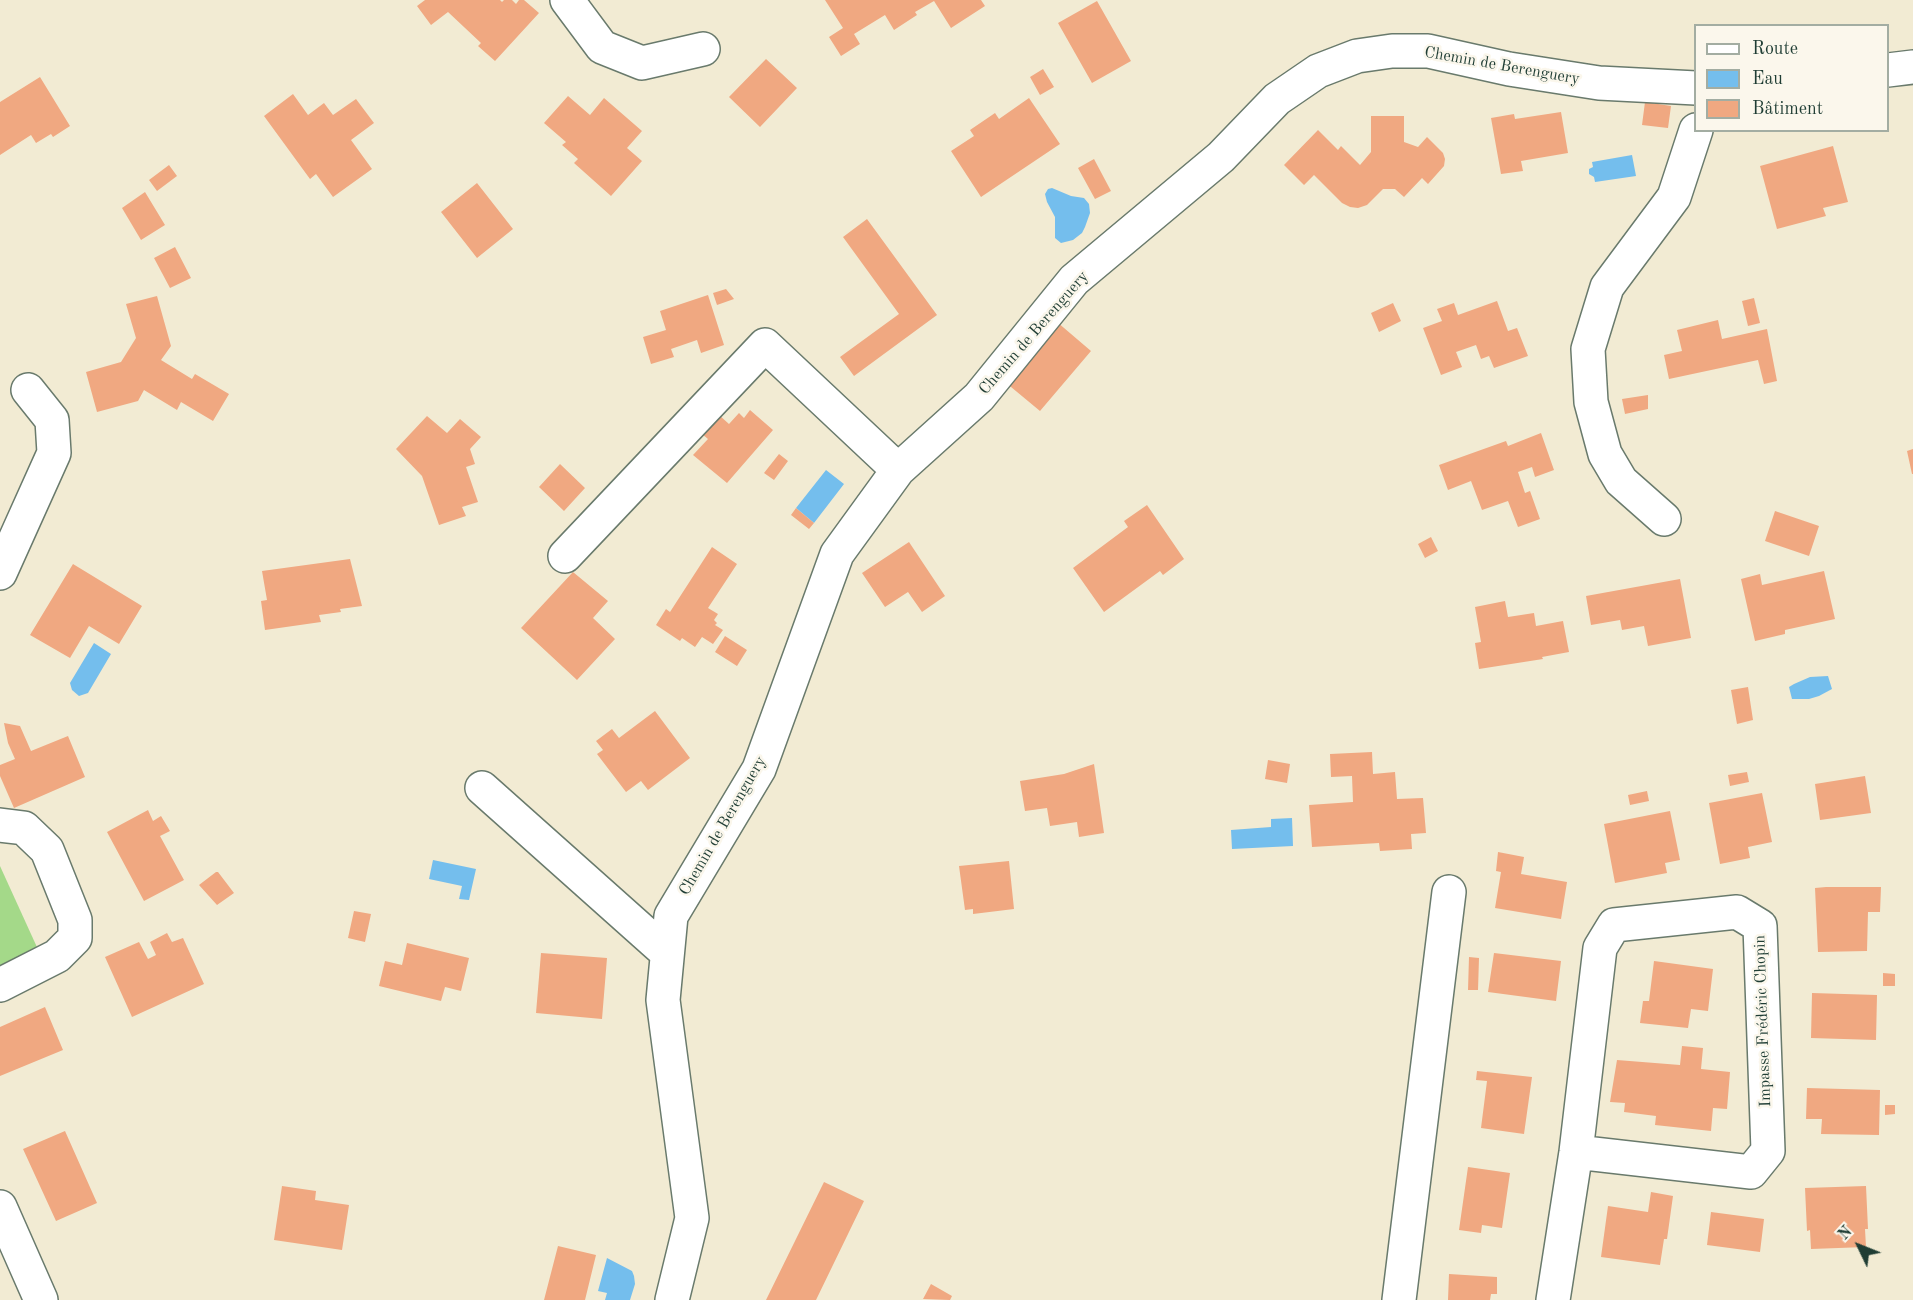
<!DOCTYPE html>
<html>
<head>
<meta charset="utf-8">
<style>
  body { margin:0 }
  #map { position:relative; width:1913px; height:1300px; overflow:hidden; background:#f2ebd3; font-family:"Old Standard TT",serif }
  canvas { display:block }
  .legend { position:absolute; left:1694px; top:24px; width:195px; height:108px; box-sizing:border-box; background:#fbf7ec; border:2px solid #a3ada2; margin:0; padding:8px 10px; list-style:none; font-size:18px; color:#1f3d34 }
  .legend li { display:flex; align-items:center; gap:12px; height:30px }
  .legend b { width:30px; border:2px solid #a3ada2 }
  .north { position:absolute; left:1829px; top:1216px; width:60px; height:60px; -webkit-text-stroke:4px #fbf7ec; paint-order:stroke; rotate:313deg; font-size:16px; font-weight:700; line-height:24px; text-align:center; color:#1f3d34 }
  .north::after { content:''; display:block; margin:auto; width:21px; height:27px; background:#1f3d34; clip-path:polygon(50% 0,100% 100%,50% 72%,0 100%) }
</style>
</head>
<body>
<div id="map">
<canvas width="1913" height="1300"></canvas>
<ul class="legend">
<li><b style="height:8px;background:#fff"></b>Route</li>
<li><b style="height:16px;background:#74beed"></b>Eau</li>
<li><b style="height:16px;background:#f0a881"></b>Bâtiment</li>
</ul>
<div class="north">N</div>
</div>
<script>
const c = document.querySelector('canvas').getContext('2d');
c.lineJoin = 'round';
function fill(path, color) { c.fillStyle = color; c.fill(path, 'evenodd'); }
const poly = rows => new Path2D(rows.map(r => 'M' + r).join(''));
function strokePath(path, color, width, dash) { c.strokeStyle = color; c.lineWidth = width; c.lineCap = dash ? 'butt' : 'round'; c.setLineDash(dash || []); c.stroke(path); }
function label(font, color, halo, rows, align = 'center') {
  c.font = font + ' "Old Standard TT",serif'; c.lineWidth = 5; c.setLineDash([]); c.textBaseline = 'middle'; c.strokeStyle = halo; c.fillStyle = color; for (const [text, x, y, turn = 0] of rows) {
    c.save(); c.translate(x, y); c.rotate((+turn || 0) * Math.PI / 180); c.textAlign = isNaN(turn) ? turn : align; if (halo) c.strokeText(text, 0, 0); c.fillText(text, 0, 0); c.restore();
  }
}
fill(poly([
  [0,866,41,956,0,975]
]), '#a4d989');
fill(poly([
  [1632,155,1636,176,1595,182,1594,177,1589,174,1589,169,1593,167,1592,162],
  [1052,188,1071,196,1084,198,1089,204,1090,213,1085,227,1082,233,1073,240,1061,243,1055,238,1055,217,1047,202,1045,194,1048,189],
  [826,470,844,484,814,523,796,508],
  [94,643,111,654,88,693,79,696,72,690,70,683],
  [1828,676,1832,689,1819,696,1809,699,1792,699,1789,687,1794,684,1810,677],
  [1292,818,1293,846,1232,849,1231,830,1271,827,1271,819],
  [433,860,476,869,469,900,459,899,462,886,429,879],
  [607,1258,632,1271,634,1276,635,1284,630,1300,605,1300,607,1293,598,1291]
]), '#74beed');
fill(poly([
  [425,0,500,0,502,2,504,0,512,0,516,4,519,0,524,0,539,13,495,61,478,46,481,43,448,12,431,25,417,6],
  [825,0,981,0,985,6,951,28,934,1,915,12,917,15,894,30,885,15,854,34,860,44,841,56,829,37,843,28],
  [1097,1,1131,61,1092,83,1058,23],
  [766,59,797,88,760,127,729,97],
  [1043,69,1054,87,1040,95,1030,77],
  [40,77,70,126,53,137,51,134,36,143,31,135,0,155,0,102],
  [293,94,308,115,324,103,333,115,356,99,374,123,351,140,372,169,333,197,316,174,310,179,264,116],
  [568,96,590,115,604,98,642,131,627,148,642,161,611,196,574,163,578,159,562,145,566,142,544,123],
  [1029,98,1060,144,981,197,951,151,974,136,970,130,995,113,999,119],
  [1645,102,1671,106,1668,128,1642,125],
  [1561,112,1568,153,1521,161,1523,171,1501,174,1491,118,1514,114,1515,119],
  [1371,116,1404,116,1404,142,1418,147,1427,137,1443,153,1445,159,1444,166,1428,184,1422,178,1404,197,1395,189,1383,189,1367,205,1358,208,1350,207,1342,203,1314,175,1304,185,1284,165,1318,130,1338,150,1341,146,1360,165,1371,152],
  [1833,146,1848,202,1823,208,1826,216,1777,229,1760,166],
  [1094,159,1111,191,1095,199,1078,168],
  [169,165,177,176,157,191,149,180],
  [477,183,513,229,477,258,441,212],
  [145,192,165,225,141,240,122,208],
  [867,219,937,315,854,376,840,357,899,314,843,237],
  [175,247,191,278,170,288,154,258],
  [726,289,734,299,717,305,713,293],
  [708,295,724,345,701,353,697,340,671,349,674,357,651,364,643,337,666,330,660,311],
  [157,296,171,346,161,360,192,379,195,374,229,394,213,421,181,402,177,410,144,390,138,401,97,412,86,372,121,362,136,338,126,304],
  [1754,298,1760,323,1748,326,1742,301],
  [1497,301,1508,331,1517,328,1528,356,1494,368,1489,356,1481,359,1476,345,1456,352,1462,367,1441,375,1423,328,1442,321,1437,309,1454,303,1458,315],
  [1393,303,1401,321,1379,332,1371,313],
  [1718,320,1722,339,1767,329,1777,381,1764,384,1758,360,1669,379,1664,355,1682,351,1677,330],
  [1057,322,1091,351,1040,411,1005,382],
  [1648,395,1648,409,1625,414,1622,399],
  [750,410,773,430,727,483,693,455,708,439,702,434,719,415,729,424,739,413,744,418],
  [427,416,447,433,460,419,481,437,470,449,475,464,466,467,478,502,462,507,466,516,439,525,422,476,396,449],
  [1541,433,1554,470,1535,477,1532,467,1518,472,1525,493,1530,491,1540,519,1518,527,1508,501,1482,510,1471,481,1448,490,1439,465,1506,441,1508,446],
  [1913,449,1913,474,1912,474,1907,451],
  [779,454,788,461,774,480,764,473],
  [560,464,585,488,564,511,539,487],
  [1147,505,1184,559,1163,575,1160,571,1104,612,1073,568,1128,527,1124,521],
  [796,508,814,523,809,529,791,515],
  [1775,511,1819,526,1809,556,1765,541],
  [1431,537,1438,551,1425,558,1418,544],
  [909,542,945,596,922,612,908,592,885,607,862,573],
  [712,547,737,564,708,608,718,614,714,620,717,623,715,625,723,630,713,644,702,637,695,647,682,638,680,641,656,625,666,609,670,612],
  [350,559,362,606,340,609,341,612,319,615,321,622,265,630,261,601,267,600,262,571],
  [73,564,142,606,119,644,89,626,70,658,30,635],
  [1824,571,1835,619,1785,630,1785,634,1755,641,1741,579,1760,574,1762,585],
  [573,572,608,601,593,618,615,639,577,680,521,628],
  [1680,579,1691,638,1648,646,1644,626,1622,630,1620,620,1591,625,1586,596],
  [1505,601,1508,617,1534,613,1536,626,1563,621,1569,652,1542,657,1543,659,1479,669,1475,643,1481,642,1475,607],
  [725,636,747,650,737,666,715,652],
  [1748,687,1753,720,1737,724,1731,690],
  [655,711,690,758,648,790,641,781,626,792,597,754,603,750,596,741,612,729,619,738],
  [4,723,20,726,31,751,68,736,85,777,14,808,0,776,0,765,15,759,8,743],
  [1372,752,1373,774,1395,772,1397,799,1423,798,1426,833,1411,834,1412,849,1380,851,1379,843,1312,847,1309,805,1353,802,1352,776,1331,777,1330,754],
  [1268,760,1290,764,1287,783,1265,779],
  [1094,764,1104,833,1079,837,1077,822,1050,826,1047,808,1025,811,1020,781,1064,774],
  [1747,772,1749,782,1730,786,1728,775],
  [1865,776,1871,813,1820,820,1815,784],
  [1647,791,1649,801,1630,805,1628,795],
  [1762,793,1772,842,1748,847,1750,858,1720,864,1709,803],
  [148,810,153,821,161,816,170,831,160,836,184,880,144,901,107,832],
  [1670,811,1680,860,1665,863,1667,873,1615,883,1604,824],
  [1498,852,1524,857,1521,874,1567,882,1561,919,1495,908,1501,872,1496,871],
  [1009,861,1014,909,973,914,973,909,965,910,959,866],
  [216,872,218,872,234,893,217,905,199,885],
  [1826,887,1881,887,1880,912,1868,912,1867,951,1818,952,1815,888],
  [354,911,371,914,365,942,348,938],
  [167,933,172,942,183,938,204,984,132,1017,105,957,139,942,148,959,156,955,150,942],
  [407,943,469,958,461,991,445,987,441,1001,379,986,385,961,402,965],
  [541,953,607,958,602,1019,536,1013],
  [1494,953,1561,961,1556,1001,1488,992],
  [1469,957,1479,958,1478,990,1468,990],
  [1654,961,1713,969,1708,1011,1691,1009,1688,1028,1640,1023,1643,1001,1649,1001],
  [1883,973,1895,974,1895,986,1883,986],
  [1812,993,1877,995,1876,1040,1811,1038],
  [45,1007,63,1050,0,1076,0,1027],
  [1682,1046,1703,1048,1701,1069,1730,1072,1727,1109,1713,1108,1711,1131,1655,1125,1656,1116,1624,1112,1625,1103,1610,1102,1617,1060,1680,1065],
  [1477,1071,1532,1077,1524,1134,1481,1128,1487,1081,1476,1080],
  [1807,1088,1880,1090,1879,1135,1821,1134,1822,1119,1806,1119],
  [1885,1105,1895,1105,1895,1114,1885,1115],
  [65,1131,97,1203,56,1221,23,1149],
  [1468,1167,1510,1173,1502,1228,1482,1225,1481,1233,1459,1230],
  [824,1182,864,1201,816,1300,766,1300],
  [282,1186,316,1191,315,1200,349,1205,342,1250,274,1240],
  [1866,1186,1868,1229,1865,1229,1866,1247,1811,1249,1810,1230,1807,1231,1805,1188],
  [1651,1192,1673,1196,1667,1239,1664,1239,1660,1265,1601,1257,1608,1206,1648,1212],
  [1711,1212,1764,1219,1760,1252,1707,1245],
  [558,1246,596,1255,585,1300,544,1300],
  [1449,1274,1497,1277,1497,1294,1491,1294,1490,1300,1448,1300],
  [931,1284,952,1296,950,1300,923,1299]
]), '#f0a881');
const minor = poly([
  [567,0,602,47,642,63,703,49],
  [1888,70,1913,67],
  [1664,519,1621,481,1605,454,1591,402,1588,349,1607,287,1674,197,1696,130],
  [565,556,765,345,898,470],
  [0,573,54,453,52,420,28,390],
  [482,788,667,953],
  [0,825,24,828,47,850,75,920,75,938,57,956,0,985],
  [0,1207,41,1300],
  [672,1300,692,1218,663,1000,671,916,759,769,837,554,898,470,979,397,1074,280,1221,157,1277,99,1318,71,1357,56,1392,51,1428,51,1509,69,1599,83,1696,88],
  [1399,1300,1449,892],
  [1553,1300,1576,1152,1600,948,1614,925,1737,912,1760,926,1768,1151,1751,1172,1576,1152]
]);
strokePath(minor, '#697a6c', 36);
strokePath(minor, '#fff', 33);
label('16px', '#1f3d34', '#fbf7ec', [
  ["Chemin de Berenguery",1502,66,10],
  ["Chemin de Berenguery",1034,333,-49],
  ["Chemin de Berenguery",723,826,-60],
  ["Impasse Frédéric Chopin",1763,1021,-92]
]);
</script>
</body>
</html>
